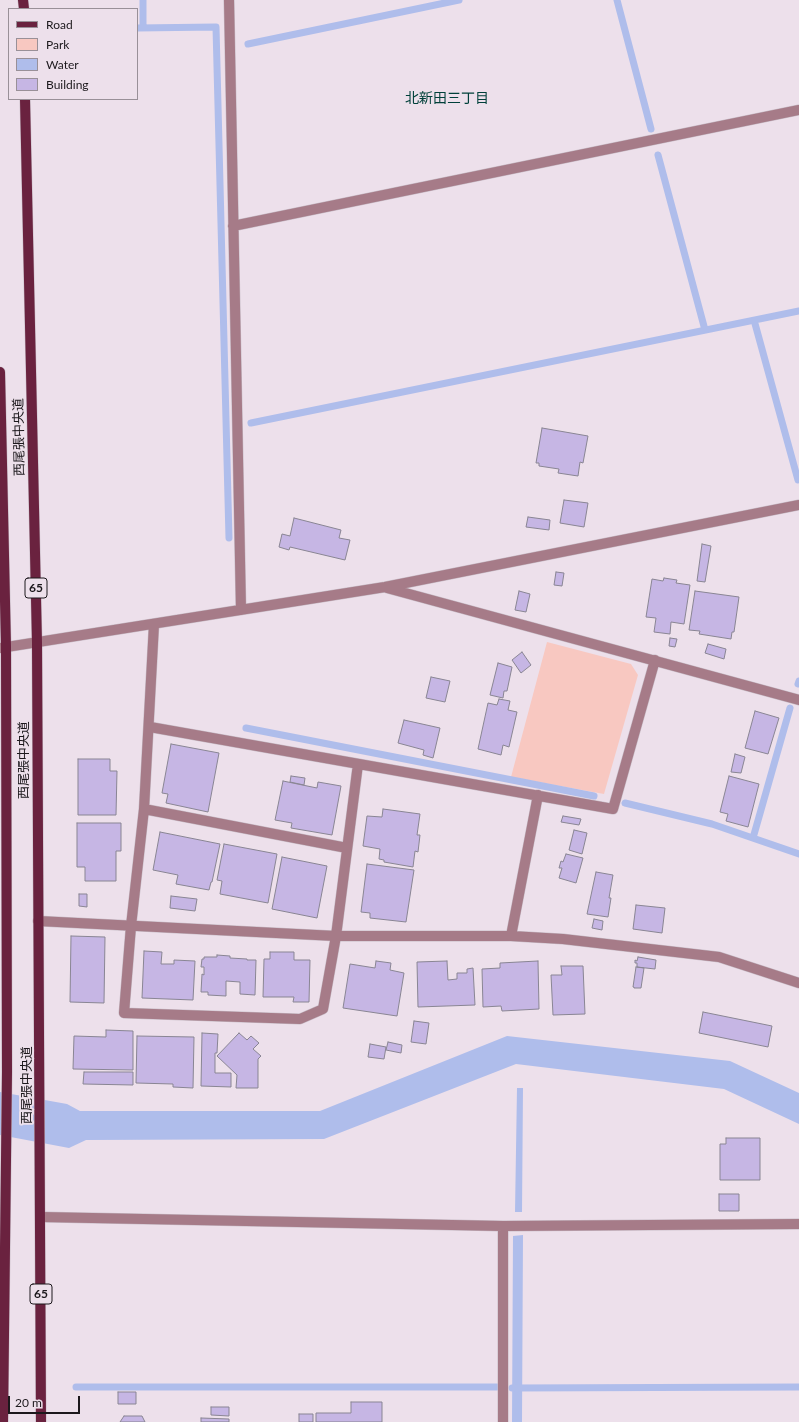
<!DOCTYPE html>
<html>
<head>
<meta charset="utf-8">
<style>
  body { margin:0 }
  #map { position:relative; width:799px; height:1422px; overflow:hidden; background:#ede0eb; font-family:Lato,sans-serif }
  canvas { display:block }
  .legend { position:absolute; left:8px; top:8px; width:130px; height:92px; box-sizing:border-box; background:#ede0eb; border:1px solid #999098; margin:0; padding:5px 7px; list-style:none; font-size:12px; color:#1c181c }
  .legend li { display:flex; align-items:center; gap:8px; height:20px }
  .legend b { width:20px; border:1px solid #999098 }
  .scale { position:absolute; left:8px; top:1396px; width:72px; height:18px; box-sizing:border-box; border:2px solid #1c181c; border-top:0; padding-left:5px; font-size:12px; line-height:14px; white-space:nowrap; color:#1c181c; -webkit-text-stroke:3px #ede0eb; paint-order:stroke }
</style>
</head>
<body>
<div id="map">
<canvas width="799" height="1422"></canvas>
<ul class="legend">
<li><b style="height:5px;background:#6a223f"></b>Road</li>
<li><b style="height:11px;background:#f8c8c1"></b>Park</li>
<li><b style="height:11px;background:#afbdeb"></b>Water</li>
<li><b style="height:11px;background:#c6b6e4"></b>Building</li>
</ul>
<div class="scale">20 m</div>
</div>
<script>
const c = document.querySelector('canvas').getContext('2d');
c.lineJoin = 'round';
function fill(path, color) { c.fillStyle = color; c.fill(path, 'evenodd'); }
const poly = rows => new Path2D(rows.map(r => 'M' + r).join(''));
function strokePath(path, color, width, dash) { c.strokeStyle = color; c.lineWidth = width; c.lineCap = dash ? 'butt' : 'round'; c.setLineDash(dash || []); c.stroke(path); }
function label(font, color, halo, rows, align = 'center') {
  c.font = font + ' Lato,"Noto Sans JP",sans-serif'; c.lineWidth = 4; c.setLineDash([]); c.textBaseline = 'middle'; c.strokeStyle = halo; c.fillStyle = color; for (const [text, x, y, turn = 0] of rows) {
    c.save(); c.translate(x, y); c.rotate((+turn || 0) * Math.PI / 180); c.textAlign = isNaN(turn) ? turn : align; if (halo) c.strokeText(text, 0, 0); c.fillText(text, 0, 0); c.restore();
  }
}
fill(poly([
  [547,642,631,664,638,675,604,794,511,777]
]), '#f8c8c1');
fill(poly([
  [507,1036,730,1061,799,1093,799,1124,724,1089,516,1064,324,1139,86,1140,69,1148,0,1135,0,1092,67,1104,80,1111,320,1111],
  [517,1088,523,1088,522,1212,515,1212],
  [523,1235,522,1422,512,1422,513,1236]
]), '#afbdeb');
strokePath(poly([
  [617,0,651,129],
  [137,28,216,27,229,538],
  [143,28,143,0],
  [248,44,459,0],
  [658,155,705,330],
  [754,320,798,480],
  [251,423,799,311],
  [798,684,799,681],
  [246,728,594,796],
  [625,803,712,824,799,854],
  [753,838,790,708],
  [76,1387,497,1387],
  [512,1388,799,1387]
]), '#afbdeb', 7);
const building = poly([
  [542,428,588,436,583,463,580,462,578,476,558,473,559,469,539,466,539,463,536,463,542,428],
  [564,500,588,503,584,527,560,523,564,500],
  [528,517,550,520,549,530,526,527,528,517],
  [294,518,341,530,339,538,350,540,345,560,290,547,289,550,279,547,282,534,290,536,294,518],
  [702,544,711,546,705,582,697,581,702,544],
  [556,572,564,573,562,586,554,585,556,572],
  [664,578,677,580,676,583,690,585,684,624,671,622,670,634,654,632,656,618,646,617,652,579,663,581,664,578],
  [519,591,530,594,526,612,515,610,519,591],
  [695,591,739,597,734,632,732,632,731,639,699,634,700,631,689,630,695,591],
  [670,638,677,639,675,647,669,646,670,638],
  [708,644,726,649,724,659,705,653,708,644],
  [522,652,531,665,521,673,512,660,522,652],
  [498,663,512,667,507,691,504,691,503,698,490,695,498,663],
  [431,677,450,681,445,702,426,698,431,677],
  [499,699,510,701,508,710,517,712,509,747,503,745,501,755,478,749,488,703,497,705,499,699],
  [755,711,779,718,768,754,745,748,755,711],
  [404,720,440,728,433,758,423,755,424,750,398,743,404,720],
  [171,744,219,753,208,812,166,803,168,794,162,793,171,744],
  [735,754,745,757,741,773,731,772,735,754],
  [78,759,110,759,110,771,117,771,116,815,78,815,78,759],
  [291,776,305,778,304,785,290,782,291,776],
  [729,776,759,784,748,827,726,821,728,814,720,812,729,776],
  [283,781,317,788,318,782,341,786,332,835,291,828,292,823,275,820,283,781],
  [383,809,420,814,417,835,420,835,418,852,415,851,413,867,384,862,384,860,379,859,380,849,363,846,367,816,382,817,383,809],
  [563,816,581,819,579,825,561,822,563,816],
  [77,823,121,823,121,851,116,851,116,881,85,881,85,867,77,867,77,823],
  [574,830,587,833,582,854,569,850,574,830],
  [160,832,220,844,212,882,211,882,209,890,176,884,178,875,153,870,160,832],
  [224,844,277,854,268,903,220,894,222,881,217,880,224,844],
  [566,854,583,858,576,883,559,878,562,868,559,868,561,861,563,862,566,854],
  [282,857,327,866,317,918,272,909,282,857],
  [367,864,414,870,406,922,370,918,370,913,361,912,367,864],
  [596,872,613,875,609,898,611,898,608,917,587,914,596,872],
  [79,894,87,894,87,907,79,906,79,894],
  [171,896,197,899,195,911,170,908,171,896],
  [636,905,665,908,662,933,633,929,636,905],
  [594,919,603,921,602,930,592,928,594,919],
  [71,936,105,937,104,1003,70,1002,71,936],
  [144,951,162,952,161,964,174,964,174,960,195,961,193,1000,142,998,144,951],
  [270,952,294,952,294,960,310,960,309,1002,293,1002,294,997,263,997,264,959,270,959,270,952],
  [217,955,230,956,230,958,247,959,247,960,256,960,255,995,240,994,240,982,226,981,226,996,208,995,208,992,201,992,202,974,204,975,204,967,201,967,202,959,204,959,204,957,217,957,217,955],
  [638,957,656,960,655,969,637,967,637,963,635,963,635,960,637,961,638,957],
  [376,961,391,963,390,970,404,973,397,1016,343,1008,350,964,375,968,376,961],
  [447,961,448,980,457,979,457,973,467,973,467,969,473,968,475,1005,418,1007,417,962,447,961],
  [538,961,539,1009,502,1011,501,1006,483,1007,482,969,500,968,500,963,538,961],
  [561,966,583,966,585,1014,553,1015,551,975,562,975,561,966],
  [636,967,644,968,641,988,634,988,634,987,633,987,636,967],
  [703,1012,772,1026,768,1047,699,1033,703,1012],
  [414,1021,429,1023,426,1044,411,1042,414,1021],
  [106,1030,133,1031,133,1070,73,1069,74,1036,106,1037,106,1030],
  [202,1033,218,1034,217,1053,215,1053,215,1073,231,1073,231,1087,201,1086,202,1033],
  [239,1033,247,1040,251,1036,259,1043,253,1049,261,1056,258,1059,258,1088,236,1088,237,1075,217,1056,239,1033],
  [137,1036,194,1037,193,1088,173,1087,173,1084,136,1083,137,1036],
  [388,1042,402,1045,401,1053,386,1050,388,1042],
  [370,1044,386,1047,384,1059,368,1057,370,1044],
  [84,1072,133,1072,133,1085,83,1084,84,1072],
  [726,1138,760,1138,760,1180,720,1180,720,1144,726,1144,726,1138],
  [719,1194,739,1194,739,1211,719,1211,719,1194],
  [118,1392,136,1392,136,1404,118,1404,118,1392],
  [351,1402,382,1402,382,1422,316,1422,316,1413,351,1413,351,1402],
  [211,1407,229,1407,229,1416,211,1415,211,1407],
  [299,1414,313,1414,313,1422,299,1422,299,1414],
  [124,1416,142,1416,145,1422,120,1422,124,1416],
  [201,1418,229,1419,229,1422,201,1422,201,1418]
]);
fill(building, '#c6b6e4');
strokePath(building, '#898593', 1);
const minor = poly([
  [229,0,241,610],
  [233,226,799,110],
  [387,588,799,700],
  [154,624,144,809,131,926,124,1013,300,1019,323,1009,336,936,358,764],
  [0,648,385,587,799,505],
  [150,727,613,809,655,660],
  [144,809,347,848],
  [38,921,336,936,511,936,563,939,719,957,799,983],
  [511,936,538,795],
  [41,1217,503,1226,799,1224],
  [503,1422,503,1226]
]);
const major = poly([
  [23,0,24,9],
  [25,99,37,643,41,1422],
  [0,372,6,647,7,1072,3,1422]
]);
strokePath(minor, '#c7bcc6', 11);
strokePath(major, '#c7bcc6', 11);
strokePath(minor, '#a67b88', 10);
strokePath(major, '#6a223f', 10);
for (const [x, y, w] of [
  [36,588,22],
  [41,1294,22]
]) { const box = new Path2D(); box.roundRect(x - w / 2, y - 10, w, 20, 3); c.fillStyle = '#ede0eb'; c.fill(box); strokePath(box, '#1c181c', 1); }
label('bold 12px', '#1c181c', null, [
  ["65",36,588],
  ["65",41,1294]
]);
label('13px', '#1c181c', '#ede0eb', [
  ["西尾張中央道",19,437,-91],
  ["西尾張中央道",24,760,-90],
  ["西尾張中央道",27,1085,-90]
]);
label('14px', '#00403a', '#ede0eb', [
  ["北新田三丁目",447,98]
]);
</script>
</body>
</html>
